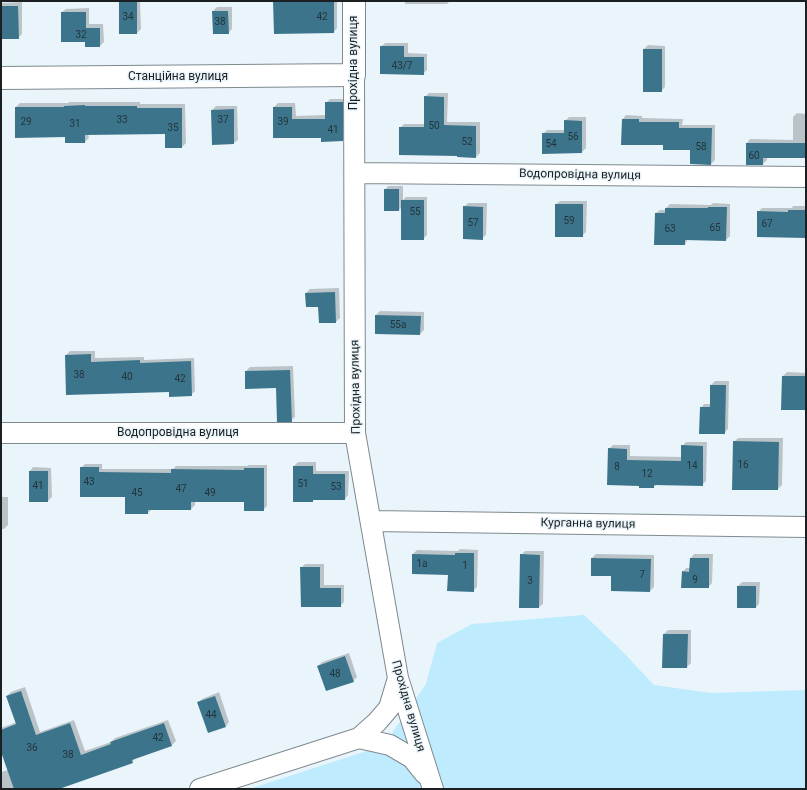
<!DOCTYPE html>
<html>
<head>
<meta charset="utf-8">
<style>
  body { margin:0 }
  #map { position:relative; width:807px; height:790px; overflow:hidden; background:#e9f5fb; font-family:Roboto,sans-serif }
  canvas { display:block }
  .frame { position:absolute; inset:0; border:2px solid #1b1f21; pointer-events:none }
</style>
</head>
<body>
<div id="map">
<canvas width="807" height="790"></canvas>
<div class="frame"></div>
</div>
<script>
const c = document.querySelector('canvas').getContext('2d');
c.lineJoin = 'round';
function fill(path, color) { c.fillStyle = color; c.fill(path, 'evenodd'); }
const poly = rows => new Path2D(rows.map(r => 'M' + r).join(''));
function strokePath(path, color, width, dash) { c.strokeStyle = color; c.lineWidth = width; c.lineCap = dash ? 'butt' : 'round'; c.setLineDash(dash || []); c.stroke(path); }
function label(font, color, halo, rows, align = 'center') {
  c.font = font + ' Roboto,sans-serif'; c.lineWidth = 3; c.setLineDash([]); c.textBaseline = 'middle'; c.strokeStyle = halo; c.fillStyle = color; for (const [text, x, y, turn = 0] of rows) {
    c.save(); c.translate(x, y); c.rotate((+turn || 0) * Math.PI / 180); c.textAlign = isNaN(turn) ? turn : align; if (halo) c.strokeText(text, 0, 0); c.fillText(text, 0, 0); c.restore();
  }
}
fill(poly([
  [584,615,622,651,654,685,711,693,806,690,806,789,249,789,367,751,390,736,426,684,437,643,472,624]
]), '#beebfe');
fill(poly([
  [120,1,140,1,141,29,137,33],
  [274,1,337,1,337,28,334,32],
  [405,1,450,1,447,4,405,4],
  [22,2,22,34,18,38,1,38,1,3],
  [217,7,232,7,232,29,228,33,214,33,213,11],
  [89,8,89,24,103,24,104,42,100,46,86,41,62,12,66,9],
  [385,43,408,43,408,53,427,54,427,70,423,74,381,47],
  [648,45,665,46,665,87,661,91,644,49],
  [429,93,448,93,447,122,480,122,480,153,476,157,458,155,400,128,404,124,425,124,425,97],
  [330,99,346,99,346,137,342,140,322,137,274,137,274,107,278,103,295,103,296,116,326,115,326,103],
  [69,102,140,102,140,104,185,104,186,143,182,147,166,133,88,134,89,138,85,142,66,136,16,107,20,103,68,103],
  [216,106,237,106,238,140,234,143,212,110],
  [797,113,806,114,806,157,767,157,767,160,763,164,747,143,750,139,793,140,793,117],
  [626,115,642,116,642,118,683,119,682,125,715,125,715,160,711,164,691,149,664,144,623,119],
  [569,117,586,117,586,148,582,152,543,134,547,130,565,130,565,121],
  [388,186,403,186,403,200,406,197,427,197,427,235,423,239,402,207,399,210,385,190],
  [560,201,587,201,586,232,582,236,556,204],
  [468,203,487,203,486,235,482,238,464,207],
  [713,203,730,204,730,236,726,240,688,239,685,244,656,213,660,210,666,210,666,208,670,204,711,205],
  [793,206,806,206,806,237,758,212,762,208,792,208],
  [339,288,340,318,336,322,306,293,310,289],
  [380,311,424,312,424,330,420,334,376,333,376,315],
  [70,351,95,351,95,358,144,357,144,360,194,358,195,391,191,395,170,391,66,355],
  [293,366,295,417,291,420,277,387,246,371,250,367],
  [787,372,806,373,806,409,783,376],
  [715,381,729,381,728,429,724,433,701,408,704,404,711,404,711,385],
  [738,438,783,438,782,485,778,489,734,442],
  [686,442,707,442,706,481,702,485,657,484,654,487,609,449,613,445,630,445,630,456,682,457,682,446],
  [298,462,316,462,316,471,349,471,348,495,345,499,315,499,312,501,294,466],
  [85,464,102,464,102,469,173,469,176,466,247,466,249,465,267,465,267,506,263,510,245,501,195,501,195,505,191,509,152,509,148,513,126,496,81,468],
  [33,467,51,468,52,497,48,501,30,471],
  [1,497,8,497,8,525,4,529,1,529],
  [460,549,478,550,477,587,473,591,449,574,413,554,417,550,458,551],
  [525,551,544,551,543,604,539,607,521,555],
  [596,554,654,555,654,587,650,591,612,575,592,558],
  [694,554,713,554,712,583,708,587,683,572,686,568,690,568,691,558],
  [305,564,324,564,324,585,344,585,344,602,340,606,302,606,301,568],
  [742,582,760,582,759,604,756,607,738,586],
  [806,624,806,650,805,650],
  [668,630,691,630,691,663,687,667,664,634],
  [349,653,357,677,353,681,318,666,322,662],
  [25,687,40,732,74,720,85,751,111,742,115,738,168,720,176,741,172,745,136,758,132,762,55,789,1,789,1,772,8,770,1,749,1,728,17,722,7,696,11,692],
  [219,692,229,722,226,726,198,703,202,699]
]), '#0003');
fill(poly([
  [119,1,137,1,137,34,119,34],
  [273,1,334,1,334,33,274,34],
  [1,6,18,6,19,39,1,39],
  [212,11,228,11,229,34,213,34],
  [61,12,86,12,86,28,100,28,100,47,85,47,85,42,61,42],
  [380,46,404,46,404,57,424,57,424,75,380,74],
  [643,49,662,49,662,92,643,92],
  [424,96,444,97,444,125,476,126,476,158,457,157,457,156,399,155,399,127,424,127],
  [325,102,343,102,343,141,321,142,321,138,273,138,273,107,292,107,292,119,325,119],
  [85,105,85,106,137,106,137,108,182,108,182,148,165,148,165,134,85,135,85,143,65,143,65,137,15,138,15,107,64,107,64,106],
  [234,109,234,144,212,145,211,110],
  [622,119,639,119,639,122,679,122,679,128,712,128,711,165,690,164,690,150,663,150,663,145,621,145],
  [564,120,582,121,582,153,542,154,542,133,564,133],
  [746,143,806,143,806,158,763,158,763,165,746,165],
  [384,189,399,189,399,211,384,211],
  [401,200,424,200,424,240,401,240],
  [555,204,583,204,583,237,555,237],
  [463,206,483,207,483,240,463,239],
  [708,207,727,207,726,241,685,240,685,245,654,245,655,213,665,213,665,208,708,208],
  [788,210,806,210,806,238,757,237,757,211,788,212],
  [335,292,336,323,319,323,318,307,306,307,305,293],
  [375,315,421,316,420,335,375,334],
  [91,354,91,362,140,360,140,363,191,361,192,396,169,397,169,392,66,395,65,355],
  [290,370,292,422,277,422,276,388,245,389,245,371],
  [782,376,806,376,806,410,781,410],
  [710,385,726,385,725,434,699,434,700,407,710,407],
  [733,441,779,442,778,490,732,490],
  [681,445,703,446,703,486,654,485,654,488,639,488,639,486,607,485,608,448,627,449,627,460,681,461],
  [293,466,313,466,313,474,345,474,345,500,313,500,313,502,293,502],
  [80,467,99,467,99,472,171,473,171,469,244,470,244,468,264,468,264,511,244,511,244,502,191,502,191,510,148,510,148,514,125,514,125,497,80,497],
  [29,471,48,471,48,502,29,502],
  [455,553,474,553,474,592,447,591,448,575,412,574,412,554,455,555],
  [520,554,540,555,539,608,519,608],
  [591,558,651,559,650,592,611,591,611,576,591,576],
  [690,558,709,558,709,588,681,588,682,571,689,572],
  [300,567,320,567,320,588,341,588,341,607,301,607],
  [737,586,756,586,756,608,737,608],
  [663,634,688,634,687,668,662,668],
  [345,656,354,682,326,691,317,666],
  [21,691,36,735,70,723,81,755,111,744,110,742,164,723,172,746,132,760,133,763,59,789,14,789,1,752,1,730,16,724,6,696],
  [215,696,226,727,208,733,197,702]
]), '#3c758b');
const street = poly([
  [354,75,355,433,398,678,433,789],
  [355,173,806,177],
  [1,433,355,433],
  [371,521,806,527],
  [359,738,390,745,412,758,425,774],
  [200,789,359,738,377,722,389,708,398,678]
]);
const secondary = poly([
  [1,78,354,75,354,1]
]);
strokePath(street, '#7f8a8f', 22);
strokePath(secondary, '#7f8a8f', 24);
strokePath(street, '#fff', 20);
strokePath(secondary, '#fff', 22);
label('10px', '#23343c', null, [
  ["34",128,17],
  ["42",322,17],
  ["38",220,22],
  ["32",81,35],
  ["43/7",402,66],
  ["33",122,120],
  ["37",223,120],
  ["29",26,122],
  ["39",283,122],
  ["31",75,124],
  ["50",434,126],
  ["35",173,128],
  ["41",333,130],
  ["56",573,137],
  ["52",467,142],
  ["54",551,144],
  ["58",701,147],
  ["60",754,156],
  ["55",415,212],
  ["59",569,221],
  ["57",473,223],
  ["67",767,224],
  ["65",715,228],
  ["63",670,229],
  ["55а",398,325],
  ["38",79,375],
  ["40",127,377],
  ["42",180,379],
  ["16",743,465],
  ["14",692,466],
  ["8",617,467],
  ["12",647,474],
  ["43",89,482],
  ["51",303,484],
  ["41",38,486],
  ["53",336,487],
  ["47",181,489],
  ["45",137,493],
  ["49",210,493],
  ["1а",422,564],
  ["1",465,566],
  ["7",642,575],
  ["9",695,580],
  ["3",530,581],
  ["48",335,674],
  ["44",211,715],
  ["42",158,738],
  ["36",32,748],
  ["38",68,755]
]);
label('12px', '#1b1f21', '#e9f5fb', [
  ["Прохідна вулиця",354,63,-90],
  ["Станційна вулиця",178,77],
  ["Водопровідна вулиця",580,175,1],
  ["Прохідна вулиця",356,387,-91],
  ["Водопровідна вулиця",178,433],
  ["Курганна вулиця",588,524,1],
  ["Прохідна вулиця",408,706,74]
]);
</script>
</body>
</html>
